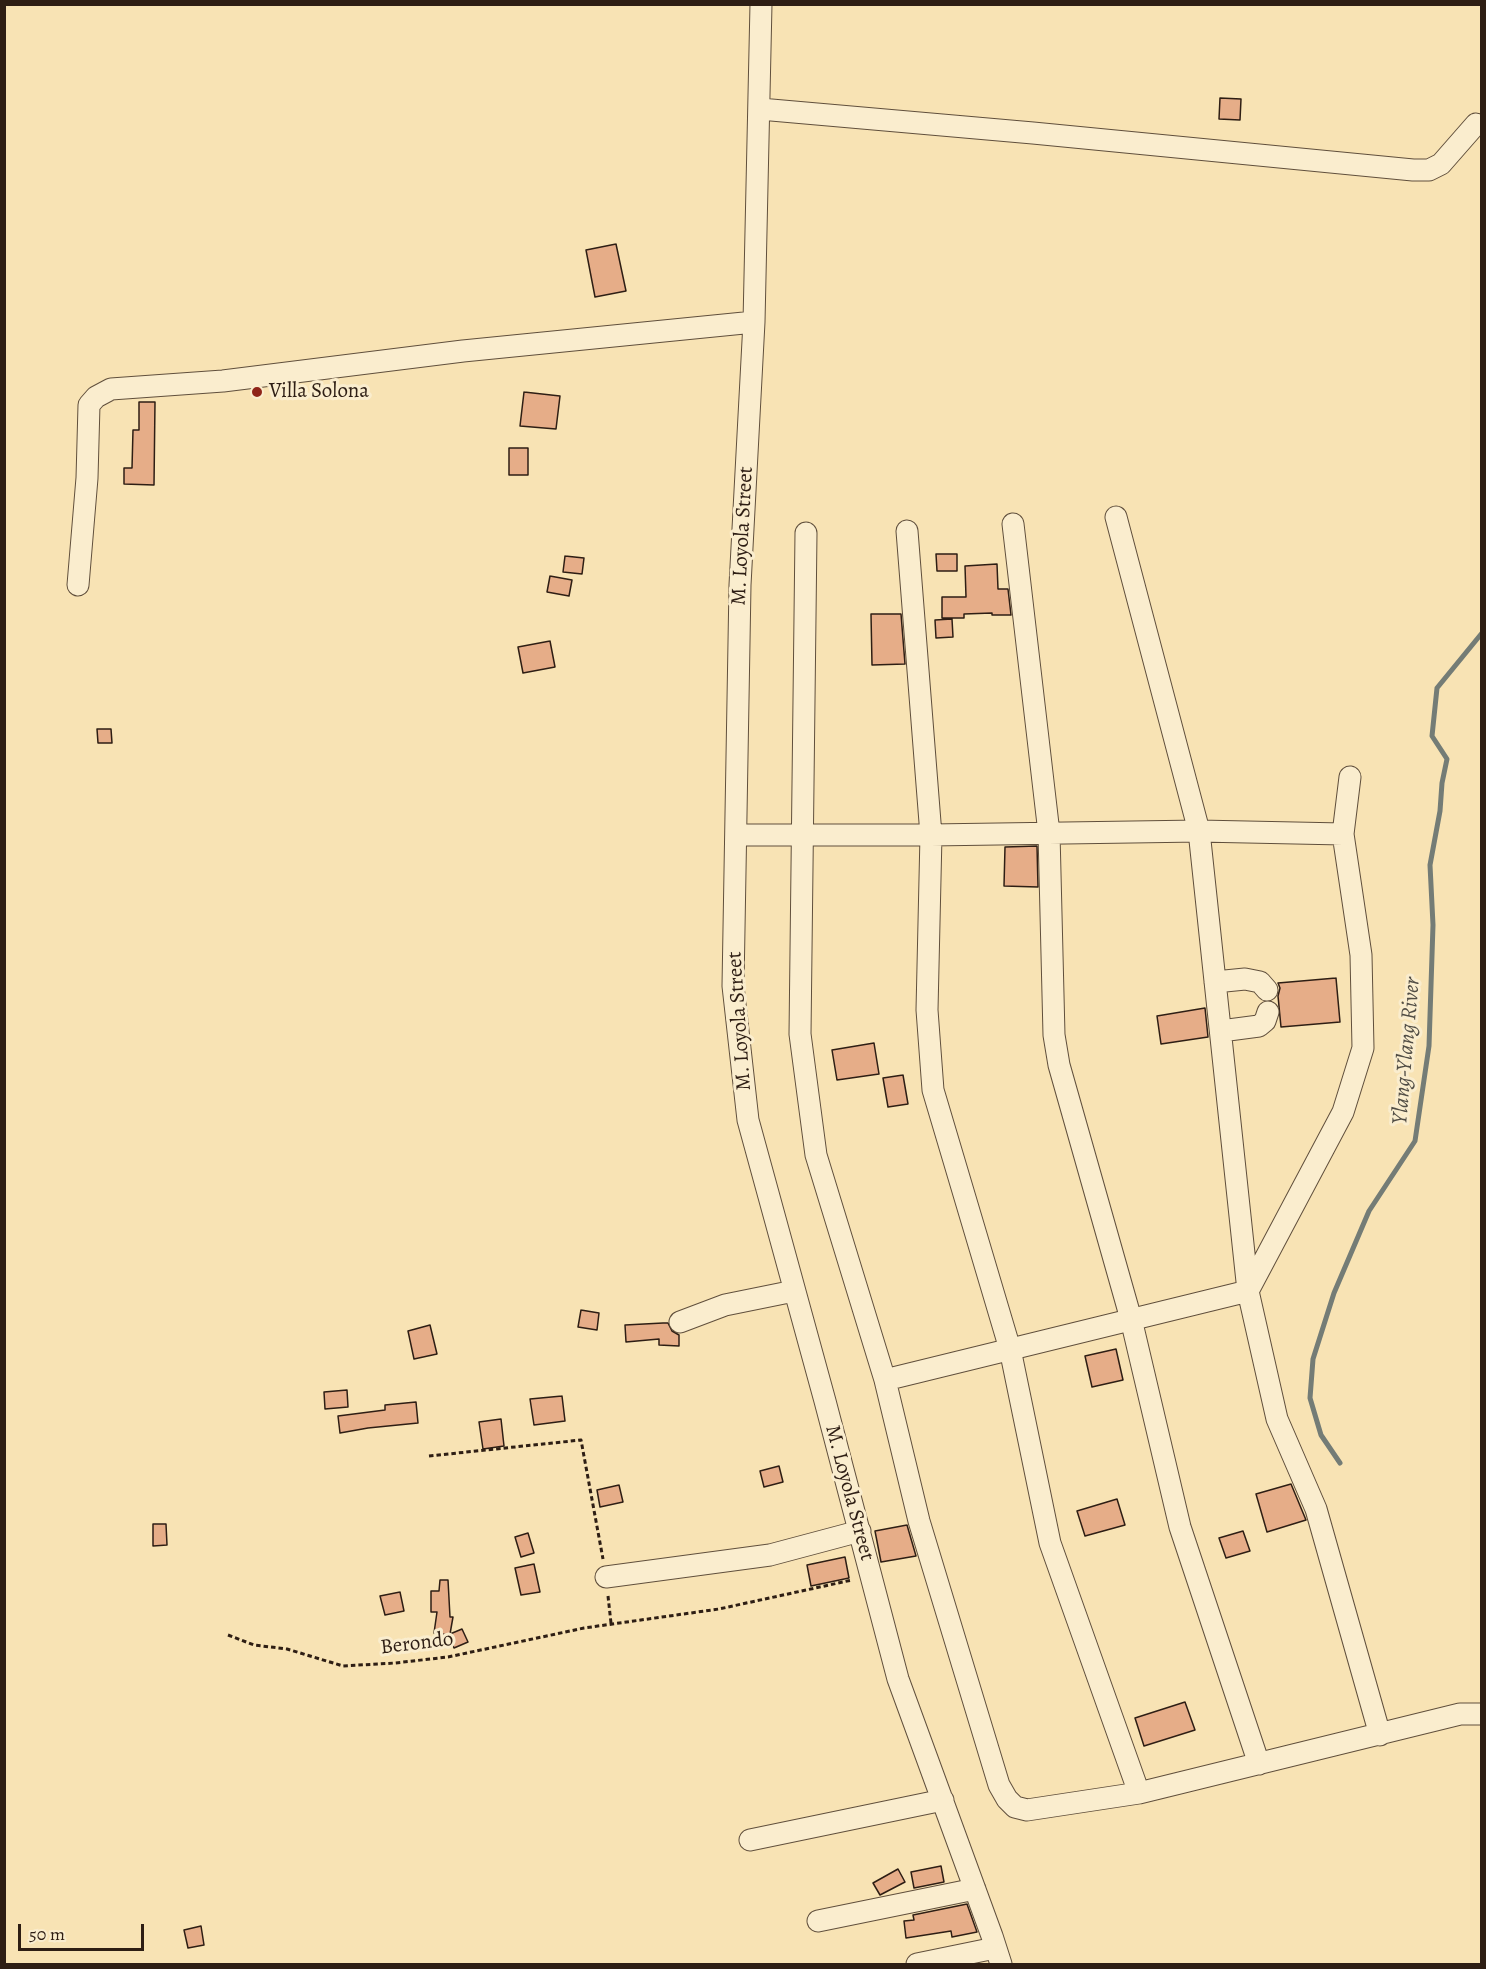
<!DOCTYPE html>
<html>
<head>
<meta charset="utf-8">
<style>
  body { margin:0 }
  #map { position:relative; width:1486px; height:1969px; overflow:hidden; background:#f8e3b4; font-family:Alegreya,serif }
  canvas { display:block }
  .frame { position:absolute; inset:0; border:6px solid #2e1e14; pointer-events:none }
  .scale { position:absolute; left:18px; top:1924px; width:126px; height:27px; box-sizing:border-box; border:3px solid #2e1e14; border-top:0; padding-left:8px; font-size:18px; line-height:21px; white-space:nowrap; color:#2e1e14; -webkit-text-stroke:4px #faedce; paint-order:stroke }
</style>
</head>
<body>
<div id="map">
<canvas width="1486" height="1969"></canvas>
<div class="frame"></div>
<div class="scale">50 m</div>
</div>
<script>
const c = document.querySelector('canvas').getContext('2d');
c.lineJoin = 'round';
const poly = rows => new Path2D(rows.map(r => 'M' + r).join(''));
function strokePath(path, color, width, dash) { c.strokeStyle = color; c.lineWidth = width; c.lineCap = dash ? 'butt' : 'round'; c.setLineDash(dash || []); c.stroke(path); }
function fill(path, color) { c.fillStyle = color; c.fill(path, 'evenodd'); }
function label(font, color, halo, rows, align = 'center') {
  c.font = font + ' Alegreya,serif'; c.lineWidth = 6; c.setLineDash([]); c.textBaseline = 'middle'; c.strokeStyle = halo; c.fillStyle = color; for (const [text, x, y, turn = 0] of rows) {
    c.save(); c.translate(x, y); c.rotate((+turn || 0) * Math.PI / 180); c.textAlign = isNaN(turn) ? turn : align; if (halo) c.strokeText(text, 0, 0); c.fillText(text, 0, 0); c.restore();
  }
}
strokePath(poly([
  [1340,1463,1321,1435,1310,1398,1313,1359,1334,1293,1369,1211,1415,1141,1429,1046,1433,925,1430,865,1440,811,1442,783,1447,759,1432,736,1437,688,1482,633]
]), '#747c76', 5);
const building = poly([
  [1220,98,1241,99,1240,120,1219,119,1220,98],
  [616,244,626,291,595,297,586,250,616,244],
  [524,392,560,396,556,429,520,426,524,392],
  [139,402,155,402,154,485,124,484,124,468,132,468,133,430,139,430,139,402],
  [509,448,528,448,528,475,509,475,509,448],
  [936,554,957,554,957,571,937,571,936,554],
  [565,556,584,558,582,574,563,572,565,556],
  [997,564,998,589,1008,589,1011,615,992,615,992,613,964,614,964,618,942,618,942,597,966,597,965,566,997,564],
  [550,576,572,580,569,596,547,592,550,576],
  [871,614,901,614,905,664,872,665,871,614],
  [952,619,953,637,936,638,935,620,952,619],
  [550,641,555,667,523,673,518,647,550,641],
  [97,729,111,729,112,743,98,743,97,729],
  [1037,846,1038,887,1004,886,1005,847,1037,846],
  [1336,978,1340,1022,1281,1027,1278,996,1280,988,1278,983,1336,978],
  [1205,1008,1208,1037,1161,1044,1157,1016,1205,1008],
  [874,1043,879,1074,837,1080,832,1050,874,1043],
  [903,1075,908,1104,888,1107,883,1078,903,1075],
  [581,1310,599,1313,597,1330,578,1327,581,1310],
  [663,1323,668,1323,672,1331,679,1335,679,1346,659,1345,659,1339,626,1342,625,1325,663,1323],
  [430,1325,437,1354,414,1359,408,1331,430,1325],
  [1116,1349,1123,1380,1092,1387,1085,1356,1116,1349],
  [347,1390,348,1407,325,1409,324,1392,347,1390],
  [562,1396,565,1421,534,1425,530,1399,562,1396],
  [416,1402,418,1423,368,1428,340,1433,338,1416,385,1410,385,1405,416,1402],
  [501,1419,504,1446,483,1449,479,1422,501,1419],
  [779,1466,783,1482,764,1487,760,1471,779,1466],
  [1291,1484,1306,1520,1267,1532,1256,1494,1291,1484],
  [619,1485,623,1502,600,1507,597,1490,619,1485],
  [1117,1499,1125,1525,1085,1536,1077,1511,1117,1499],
  [153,1524,166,1524,167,1545,153,1546,153,1524],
  [907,1525,916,1556,881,1562,875,1531,907,1525],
  [1243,1531,1250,1551,1226,1558,1219,1538,1243,1531],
  [528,1533,534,1553,521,1557,515,1537,528,1533],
  [845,1557,849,1578,811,1586,807,1565,845,1557],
  [534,1564,540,1592,521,1595,515,1568,534,1564],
  [440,1580,448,1580,450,1617,453,1617,450,1634,462,1629,468,1642,454,1648,449,1635,434,1633,437,1612,431,1612,431,1591,439,1591,440,1580],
  [400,1592,404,1611,385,1615,380,1596,400,1592],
  [1185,1702,1195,1730,1144,1746,1135,1718,1185,1702],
  [941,1866,944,1882,914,1888,911,1872,941,1866],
  [898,1869,905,1882,880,1895,873,1883,898,1869],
  [967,1904,977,1932,952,1937,951,1931,906,1938,904,1921,914,1920,913,1915,967,1904],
  [201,1926,204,1945,188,1948,184,1930,201,1926]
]);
fill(building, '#e6ad88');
strokePath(building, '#2e1e14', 1.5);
const minor = poly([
  [761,4,754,322,740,585,733,986,748,1120,825,1401,898,1679,992,1936,1001,1964],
  [760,109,1033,133,1413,170,1429,170,1441,164,1476,124],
  [1116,517,1199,831,1248,1291,1277,1419,1316,1509,1380,1735],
  [1013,524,1049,833,1054,1035,1059,1065,1131,1319,1180,1527,1259,1764],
  [907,531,931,835,927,1010,933,1090,1010,1349,1050,1543,1139,1793],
  [806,533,800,1034,816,1155,885,1380,919,1521,999,1785,1007,1799,1015,1807,1027,1810,1139,1793,1460,1714,1482,1714],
  [78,585,87,478,89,405,96,397,111,389,223,381,463,351,754,322],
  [746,835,931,835,1199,831,1343,834],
  [1215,982,1245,979,1260,982,1267,990],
  [1221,1031,1259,1026,1265,1021,1268,1012],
  [680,1322,725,1305,794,1291],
  [885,1380,1248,1291,1343,1112,1363,1048,1361,955,1343,834,1350,777],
  [606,1577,770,1555,860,1531],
  [750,1840,943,1800],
  [818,1921,975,1889],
  [917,1964,995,1948]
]);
strokePath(minor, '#604f3c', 23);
strokePath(poly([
  [429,1456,581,1440,603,1559],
  [608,1596,611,1623],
  [228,1635,254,1645,287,1649,343,1666,395,1663,448,1657,584,1628,719,1609,852,1580]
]), '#2e1e14', 3, [4.5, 3]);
strokePath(minor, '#faedce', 21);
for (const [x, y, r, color] of [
  [257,392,6,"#8f2418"]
]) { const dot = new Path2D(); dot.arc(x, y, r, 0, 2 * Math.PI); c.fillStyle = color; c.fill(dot); strokePath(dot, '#faedce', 2); }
label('21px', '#2e1e14', '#faedce', [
  ["Villa Solona",269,392]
], 'left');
label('21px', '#2e1e14', '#faedce', [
  ["M. Loyola Street",743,536,-87],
  ["M. Loyola Street",740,1021,-94],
  ["M. Loyola Street",849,1493,75],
  ["Berondo",417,1644,-7]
]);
label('italic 22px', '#514d45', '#faedce', [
  ["Ylang-Ylang River",1407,1051,-85]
]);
</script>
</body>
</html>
